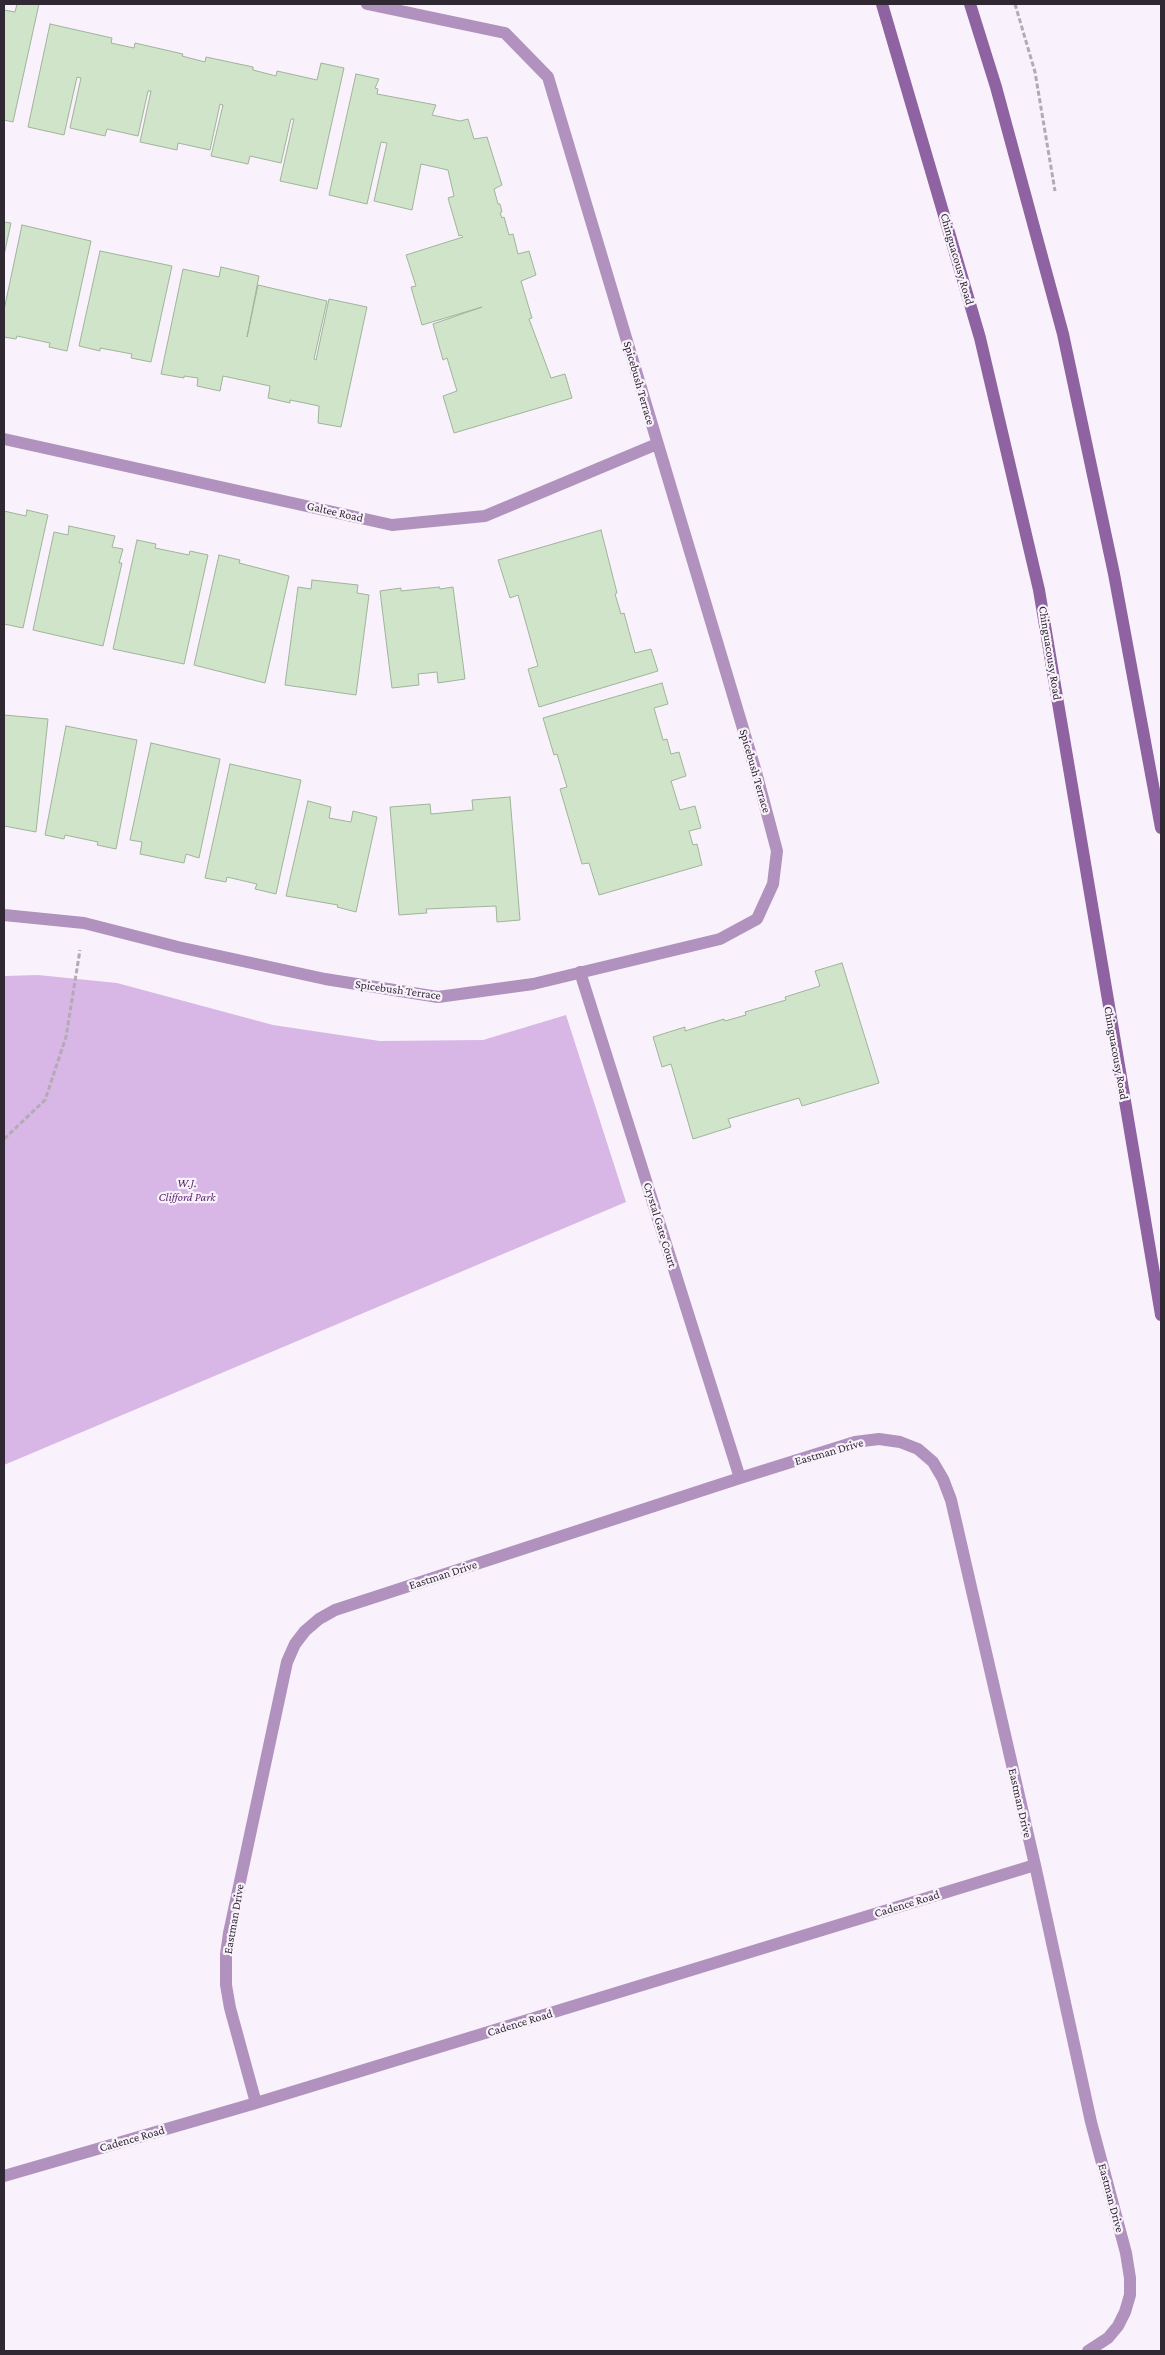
<!DOCTYPE html>
<html>
<head>
<meta charset="utf-8">
<style>
  body { margin:0 }
  #map { position:relative; width:1165px; height:2355px; overflow:hidden; background:#f9f2fd; font-family:"Crimson Pro",serif }
  canvas { display:block }
  .frame { position:absolute; inset:0; border:5px solid #302933; pointer-events:none }
</style>
</head>
<body>
<div id="map">
<canvas width="1165" height="2355"></canvas>
<div class="frame"></div>
</div>
<script>
const c = document.querySelector('canvas').getContext('2d');
c.lineJoin = 'round';
function fill(path, color) { c.fillStyle = color; c.fill(path, 'evenodd'); }
const poly = rows => new Path2D(rows.map(r => 'M' + r).join(''));
function strokePath(path, color, width, dash) { c.strokeStyle = color; c.lineWidth = width; c.lineCap = dash ? 'butt' : 'round'; c.setLineDash(dash || []); c.stroke(path); }
function label(font, color, halo, rows, align = 'center') {
  c.font = font + ' "Crimson Pro",serif'; c.lineWidth = 4.5; c.setLineDash([]); c.textBaseline = 'middle'; c.strokeStyle = halo; c.fillStyle = color; for (const [text, x, y, turn = 0] of rows) {
    c.save(); c.translate(x, y); c.rotate((+turn || 0) * Math.PI / 180); c.textAlign = isNaN(turn) ? turn : align; if (halo) c.strokeText(text, 0, 0); c.fillText(text, 0, 0); c.restore();
  }
}
fill(poly([
  [38,975,117,983,273,1025,380,1041,483,1040,566,1015,626,1202,4,1465,4,976]
]), '#d8b6e6');
const building = poly([
  [17,4,39,4,13,122,4,120,4,10,15,12,17,4],
  [50,24,112,38,111,43,134,48,135,43,183,54,182,56,205,62,206,57,253,67,253,70,276,76,277,71,317,80,321,63,344,68,317,189,280,181,294,119,291,119,281,163,250,156,248,164,211,156,223,105,220,104,210,150,178,143,177,150,140,142,151,91,148,91,138,136,107,129,105,136,70,128,81,78,77,77,64,135,28,127,50,24],
  [356,74,379,79,375,88,378,89,377,94,436,105,432,115,460,121,468,119,474,139,487,137,502,185,494,189,498,204,500,204,502,212,500,213,502,218,504,217,509,235,513,234,518,254,529,251,536,275,521,281,532,318,529,319,551,378,565,374,572,398,454,433,443,396,457,391,447,358,443,360,433,324,482,307,422,325,411,287,416,286,406,255,463,237,461,235,459,236,448,198,454,196,448,170,421,164,412,210,374,201,387,143,381,142,367,204,329,195,356,74],
  [4,222,11,223,4,255,4,222],
  [22,225,91,241,67,351,49,347,50,343,17,336,16,339,4,337,4,310,22,225],
  [100,251,172,266,151,362,131,358,132,354,100,348,100,351,79,346,100,251],
  [221,267,259,276,247,337,258,285,327,301,314,359,316,360,329,299,367,307,341,427,318,423,319,406,290,400,290,403,268,398,270,386,223,376,220,391,197,386,198,378,184,376,184,378,161,374,183,269,219,277,221,267],
  [27,510,48,515,23,628,4,624,4,511,26,516,27,510],
  [69,526,115,536,112,547,123,549,119,563,122,563,103,646,33,630,54,532,68,535,69,526],
  [601,530,617,593,615,594,621,614,624,613,635,653,651,649,658,671,539,707,528,669,538,666,518,595,510,598,498,560,601,530],
  [137,540,156,544,155,548,189,555,190,551,208,555,184,664,113,649,137,540],
  [219,555,240,560,239,563,289,576,265,683,194,665,219,555],
  [312,580,358,585,357,593,369,595,356,695,285,685,298,587,311,589,312,580],
  [439,587,440,589,453,587,465,679,438,683,437,672,418,674,419,685,392,688,380,591,401,588,401,591,439,587],
  [662,683,668,704,654,708,663,740,667,739,671,754,679,752,686,776,671,781,680,810,695,806,701,828,689,831,693,845,697,844,702,865,599,895,589,863,582,864,560,789,567,787,557,754,554,755,543,718,662,683],
  [4,715,48,719,36,832,4,826,4,715],
  [66,726,137,740,116,849,97,845,98,842,65,835,64,839,45,835,66,726],
  [151,743,220,759,199,858,186,854,184,863,140,854,142,842,130,840,151,743],
  [230,764,301,780,276,894,255,889,257,884,227,877,226,882,205,878,230,764],
  [510,797,520,920,497,922,496,906,426,909,427,913,399,915,390,807,430,804,431,814,473,810,472,800,510,797],
  [308,801,331,807,329,818,351,822,353,811,377,817,356,912,337,907,338,905,286,896,308,801],
  [842,963,879,1083,802,1106,799,1098,728,1119,731,1127,693,1139,671,1064,662,1067,653,1037,685,1027,685,1031,724,1019,725,1021,746,1015,745,1012,786,1000,785,997,820,986,815,971,842,963]
]);
fill(building, '#cfe4c9');
strokePath(building, '#a0b39a', 1);
strokePath(poly([
  [1015,4,1035,72,1055,191],
  [4,1139,45,1100,66,1037,80,950]
]), '#b2abb6', 3, [5, 2.5]);
strokePath(poly([
  [4,439,392,525,485,516,657,444],
  [4,915,84,923,178,947,325,979,438,997,533,984,720,939,757,919,773,884,777,851,756,772,548,77,505,33,367,4],
  [580,972,740,1478],
  [256,2103,230,2008,226,1985,226,1954,229,1933,287,1662,295,1644,305,1631,319,1619,335,1610,740,1478,855,1442,879,1439,900,1442,918,1449,933,1462,943,1479,951,1500,1035,1865,1091,2122,1126,2253,1130,2278,1130,2295,1125,2312,1118,2326,1108,2338,1088,2351],
  [4,2176,256,2103,1035,1865]
]), '#b192be', 12);
strokePath(poly([
  [882,4,980,338,1039,590,1161,1315],
  [970,4,996,87,1063,334,1114,574,1161,828]
]), '#8f62a1', 12);
label('12px', '#302933', '#f9f2fd', [
  ["Chinguacousy Road",957,259,74],
  ["Spicebush Terrace",639,383,74],
  ["Galtee Road",335,512,13],
  ["Chinguacousy Road",1050,653,81],
  ["Spicebush Terrace",755,771,74],
  ["Spicebush Terrace",398,990,8],
  ["Chinguacousy Road",1116,1053,80],
  ["Crystal Gate Court",660,1225,73],
  ["Eastman Drive",829,1452,-16],
  ["Eastman Drive",443,1575,-18],
  ["Eastman Drive",1020,1803,77],
  ["Cadence Road",907,1904,-17],
  ["Eastman Drive",234,1919,-80],
  ["Cadence Road",520,2023,-17],
  ["Cadence Road",132,2139,-16],
  ["Eastman Drive",1111,2198,75]
]);
label('italic 12px', '#5d2870', '#f9f2fd', [
  ["W.J.",187,1183],
  ["Clifford Park",187,1197]
]);
</script>
</body>
</html>
